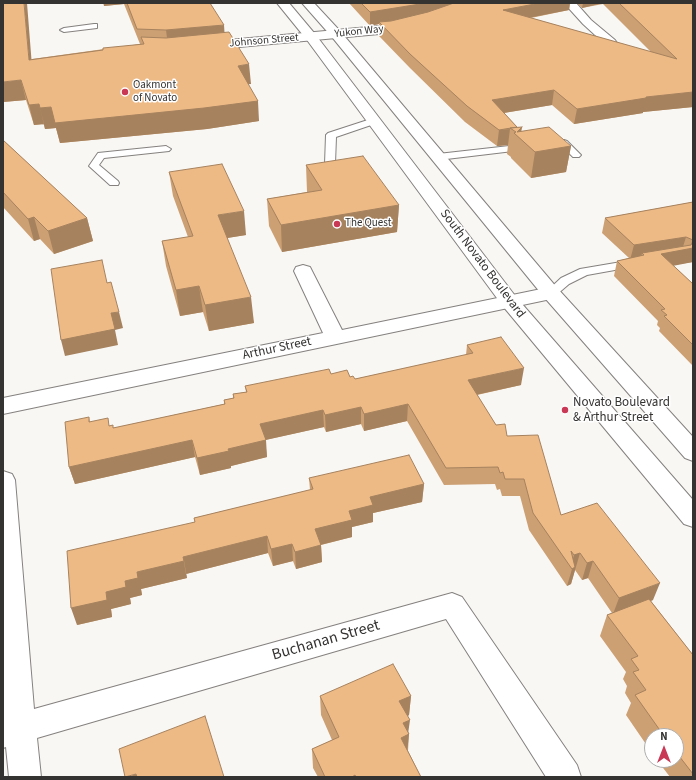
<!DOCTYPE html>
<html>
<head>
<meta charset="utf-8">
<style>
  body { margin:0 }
  #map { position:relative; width:696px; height:780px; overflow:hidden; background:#f9f7f4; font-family:"Source Sans 3",sans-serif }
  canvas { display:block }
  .frame { position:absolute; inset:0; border:4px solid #343332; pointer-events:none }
  .north { position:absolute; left:644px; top:728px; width:40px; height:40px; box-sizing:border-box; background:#fff; border:1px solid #aeadad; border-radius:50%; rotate:0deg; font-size:11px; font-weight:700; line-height:16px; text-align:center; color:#343332 }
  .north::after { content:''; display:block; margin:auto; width:14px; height:18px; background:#c93956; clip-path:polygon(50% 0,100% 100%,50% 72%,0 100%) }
</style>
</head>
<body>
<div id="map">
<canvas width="696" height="780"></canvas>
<div class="frame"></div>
<div class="north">N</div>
</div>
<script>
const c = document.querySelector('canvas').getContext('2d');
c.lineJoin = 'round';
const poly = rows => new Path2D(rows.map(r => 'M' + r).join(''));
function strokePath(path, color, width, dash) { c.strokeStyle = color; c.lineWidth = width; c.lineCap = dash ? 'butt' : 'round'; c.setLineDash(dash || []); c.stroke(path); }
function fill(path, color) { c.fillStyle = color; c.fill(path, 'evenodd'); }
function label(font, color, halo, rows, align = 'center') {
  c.font = font + ' "Source Sans 3",sans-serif'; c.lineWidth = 3; c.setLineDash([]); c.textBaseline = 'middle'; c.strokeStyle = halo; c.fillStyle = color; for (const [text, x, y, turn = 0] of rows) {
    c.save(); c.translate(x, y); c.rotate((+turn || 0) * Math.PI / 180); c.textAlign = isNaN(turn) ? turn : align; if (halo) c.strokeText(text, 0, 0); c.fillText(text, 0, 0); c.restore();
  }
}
const service = poly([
  [94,24,97,24,97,28,64,32,60,30,64,28,94,24],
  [374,118,377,119,379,121,377,123,336,137,335,164,330,167,326,166,325,164,326,135,328,133,374,118],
  [564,140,567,141,581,155,579,157,573,157,562,146,555,147,550,144,552,142,564,140],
  [527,144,530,145,532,147,530,149,438,160,433,157,438,154,527,144],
  [166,146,171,149,169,151,104,158,99,165,118,181,119,183,118,185,110,185,89,166,98,153,166,146],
  [633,260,637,262,639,264,637,266,587,275,569,284,555,296,551,297,547,296,545,293,561,278,580,269,633,260]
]);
const minor = poly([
  [564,3,576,3,591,20,615,40,617,43,615,46,607,46,583,24,564,3],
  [409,21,413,22,415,25,413,28,390,33,207,50,203,49,201,46,203,43,207,42,390,25,409,21],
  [303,265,310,267,312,271,342,330,551,287,558,289,561,293,558,297,551,299,3,414,3,398,323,333,294,271,296,267,303,265],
  [3,471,12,474,15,480,34,709,452,593,462,597,577,765,581,777,546,777,446,619,37,738,41,777,9,777,6,747,3,748,3,471]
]);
const secondary = poly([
  [277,3,289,3,315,34,516,297,693,500,693,527,684,524,502,305,307,40,277,3],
  [302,3,314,3,340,31,558,289,693,437,693,461,685,458,544,297,332,37,302,3]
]);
strokePath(service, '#84817f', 2);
strokePath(minor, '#84817f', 2);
strokePath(secondary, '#84817f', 2);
fill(service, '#fff');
fill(minor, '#fff');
fill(secondary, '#fff');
fill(poly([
  [103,3,210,3,224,32,251,84,248,84,259,121,207,129,60,143,56,128,45,129,44,124,34,125,26,100,3,102,32,59,140,44,124,4,104,6],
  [349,3,570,3,569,10,531,18,651,52,603,4,582,8,577,3,693,3,693,107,643,112,643,113,574,124,552,105,504,113,517,127,522,127,521,131,571,146,566,172,531,178,511,158,511,157,507,154,508,145,497,146,465,122,410,68,379,36,379,24,370,26],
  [3,140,87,218,93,241,54,254,40,239,34,241,3,207],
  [306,165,399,205,397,232,282,252,269,226,267,199,307,192],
  [169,172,246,235,227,238,254,323,209,331,203,312,180,316,166,266,162,241,188,237,173,196],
  [693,202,693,262,673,265,693,284,693,366,659,331,660,328,657,325,658,321,614,276,617,261,629,258,602,233,605,218],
  [467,345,521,385,477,395,496,425,507,436,561,515,653,600,651,601,693,655,693,777,670,777,657,760,676,760,676,736,652,736,652,753,626,715,631,703,625,693,627,686,623,679,626,672,600,636,607,615,612,613,588,578,582,580,575,570,571,584,567,586,529,530,520,496,502,496,500,489,497,490,495,484,444,485,407,421,364,431,361,424,326,432,324,427,265,440,267,457,231,466,231,468,200,475,195,457,75,484,69,467,89,417,90,422,110,426,114,428,224,404,224,400,233,398,233,394,246,392,245,386,331,374,350,377,355,379,466,355],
  [309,478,424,484,422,502,373,513,373,522,352,527,352,537,321,545,322,562,296,569,293,561,273,566,268,553,186,574,187,578,141,589,142,595,130,598,131,604,111,609,112,617,77,625,195,522,194,518,310,490],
  [320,696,411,696,409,715,408,716,408,732,409,734,408,751,421,777,318,777,313,768,312,749,332,740,321,715]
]), '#cca073');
fill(poly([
  [24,3,27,3,33,79,29,60],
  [104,3,124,3,124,4,104,6],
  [424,3,460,3,420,18,379,22,379,24,370,26,370,12],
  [540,3,570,3,569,10,502,23,503,10],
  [583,3,603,3,582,8],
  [224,25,225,40,168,46,166,30],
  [249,64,251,84,239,85,238,66],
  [21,80,26,100,3,102,3,82],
  [554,90,552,105,491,115,492,100],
  [693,92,693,107,643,112,643,113,574,124,577,109,646,97],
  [258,101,259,121,207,129,60,143,56,128,45,129,40,108,51,107],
  [39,104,44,124,34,125,29,105],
  [522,127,520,138,517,132],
  [510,129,508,145,497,146,499,130],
  [571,146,566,172,531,178,535,152],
  [399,205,397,232,282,252,281,225],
  [244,211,246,235,221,239,218,215],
  [34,217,40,239,34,241,28,219],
  [87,218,93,241,54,254,48,231],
  [686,237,682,250,693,248,693,262,657,269,642,253,641,258,630,260,634,245],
  [199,286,203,312,180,316,176,290],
  [251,297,254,323,209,331,205,305],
  [119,312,123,328,115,330,118,345,65,356,61,340,111,313],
  [524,368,521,385,466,397,468,380],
  [408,404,407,421,364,431,364,414],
  [361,407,361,424,326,432,325,415],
  [323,410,324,427,261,441,260,424],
  [192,440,195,457,75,484,69,467],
  [266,440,267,457,231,466,231,468,200,475,197,458,228,449],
  [424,484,422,502,373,513,373,522,352,527,352,537,316,546,315,529,349,511,370,497],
  [267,536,268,553,186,574,183,557],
  [292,544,293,561,273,566,271,549],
  [321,545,322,562,296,569,295,552],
  [580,553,571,584,567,586,572,569,571,567,574,555],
  [184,561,187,578,141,589,142,595,130,598,131,604,111,609,112,617,77,625,71,608,106,592,125,581,137,572],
  [593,561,588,578,582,580,587,563],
  [660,583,653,600,613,614,619,598],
  [411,696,409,715,398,720,399,701],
  [410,720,408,734,409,734,407,753,401,738,403,723],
  [136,774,137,777,127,777]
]), '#a6825e');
const building = poly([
  [3,3,24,3,29,60,103,50,103,48,144,44,141,37,166,38,229,32,249,64,238,66,258,101,204,108,55,123,51,107,40,108,39,104,29,105,21,80,3,82,3,3],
  [127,3,210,3,224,25,166,30,137,29,127,3],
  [361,3,424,3,420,4,370,12,361,3],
  [454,3,540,3,503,10,677,59,619,3,693,3,693,92,646,97,646,98,577,109,554,90,492,100,517,127,499,130,467,106,410,54,379,22,391,21,428,12,454,3],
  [522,127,517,132,549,127,571,146,535,152,514,133,516,132,510,128,522,127],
  [3,140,87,218,48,231,34,217,28,219,3,192,3,140],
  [363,156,399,205,281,225,267,199,322,190,306,165,363,156],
  [222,164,244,211,218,215,251,297,205,305,199,286,176,290,162,241,193,236,169,172,222,164],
  [693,202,693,240,686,237,634,245,605,218,693,202],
  [693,241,693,248,661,254,693,284,693,345,664,316,667,315,661,310,665,309,617,261,644,255,642,253,691,245,693,241],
  [102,260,107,283,111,282,119,312,111,313,115,329,61,340,51,269,102,260],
  [501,337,524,368,468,380,496,425,505,424,507,436,538,435,561,515,597,503,660,583,619,598,593,561,587,563,580,553,574,555,571,551,575,567,572,569,533,513,524,479,505,479,503,472,500,473,498,467,446,468,408,404,364,414,361,407,325,415,323,410,260,424,266,440,228,449,229,451,197,458,192,440,69,467,65,422,89,417,89,422,108,418,109,426,113,425,113,428,225,404,224,400,234,398,233,394,247,392,245,386,329,369,331,374,347,370,350,377,353,376,355,379,473,353,467,345,501,337],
  [409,455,424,484,370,497,373,505,349,511,352,520,315,529,321,545,295,552,292,544,271,549,267,536,183,557,184,561,137,572,138,578,125,581,126,587,106,592,107,600,71,608,67,551,195,522,194,518,313,489,309,478,409,455],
  [649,599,693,655,693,774,676,752,676,736,664,736,635,695,646,690,633,672,639,670,631,659,638,656,607,615,649,599],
  [393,664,411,696,399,701,410,720,403,723,409,734,401,738,421,777,356,777,355,775,352,777,325,777,312,749,339,737,320,696,393,664],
  [205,716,224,777,137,777,136,774,125,777,119,749,205,716]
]);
fill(building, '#edba86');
strokePath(building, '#a6825e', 1);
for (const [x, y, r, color] of [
  [125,92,4,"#c93956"],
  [337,224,4,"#c93956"],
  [565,410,4,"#c93956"]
]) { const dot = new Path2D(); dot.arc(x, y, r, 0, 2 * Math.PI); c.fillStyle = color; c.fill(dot); strokePath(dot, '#fff', 1.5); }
label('11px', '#343332', '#fff', [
  ["Yukon Way",359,32,-6],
  ["Johnson Street",264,41,-5]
]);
label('11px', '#343332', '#fff', [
  ["Oakmont",133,86],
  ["of Novato",133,99],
  ["The Quest",345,224]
], 'left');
label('13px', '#343332', '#fff', [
  ["South Novato Boulevard",482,264,53],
  ["Arthur Street",277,349,-12]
]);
label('13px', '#343332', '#fff', [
  ["Novato Boulevard",573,403],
  ["& Arthur Street",573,418]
], 'left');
label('16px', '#343332', '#fff', [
  ["Buchanan Street",326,641,-16]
]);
</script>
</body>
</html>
